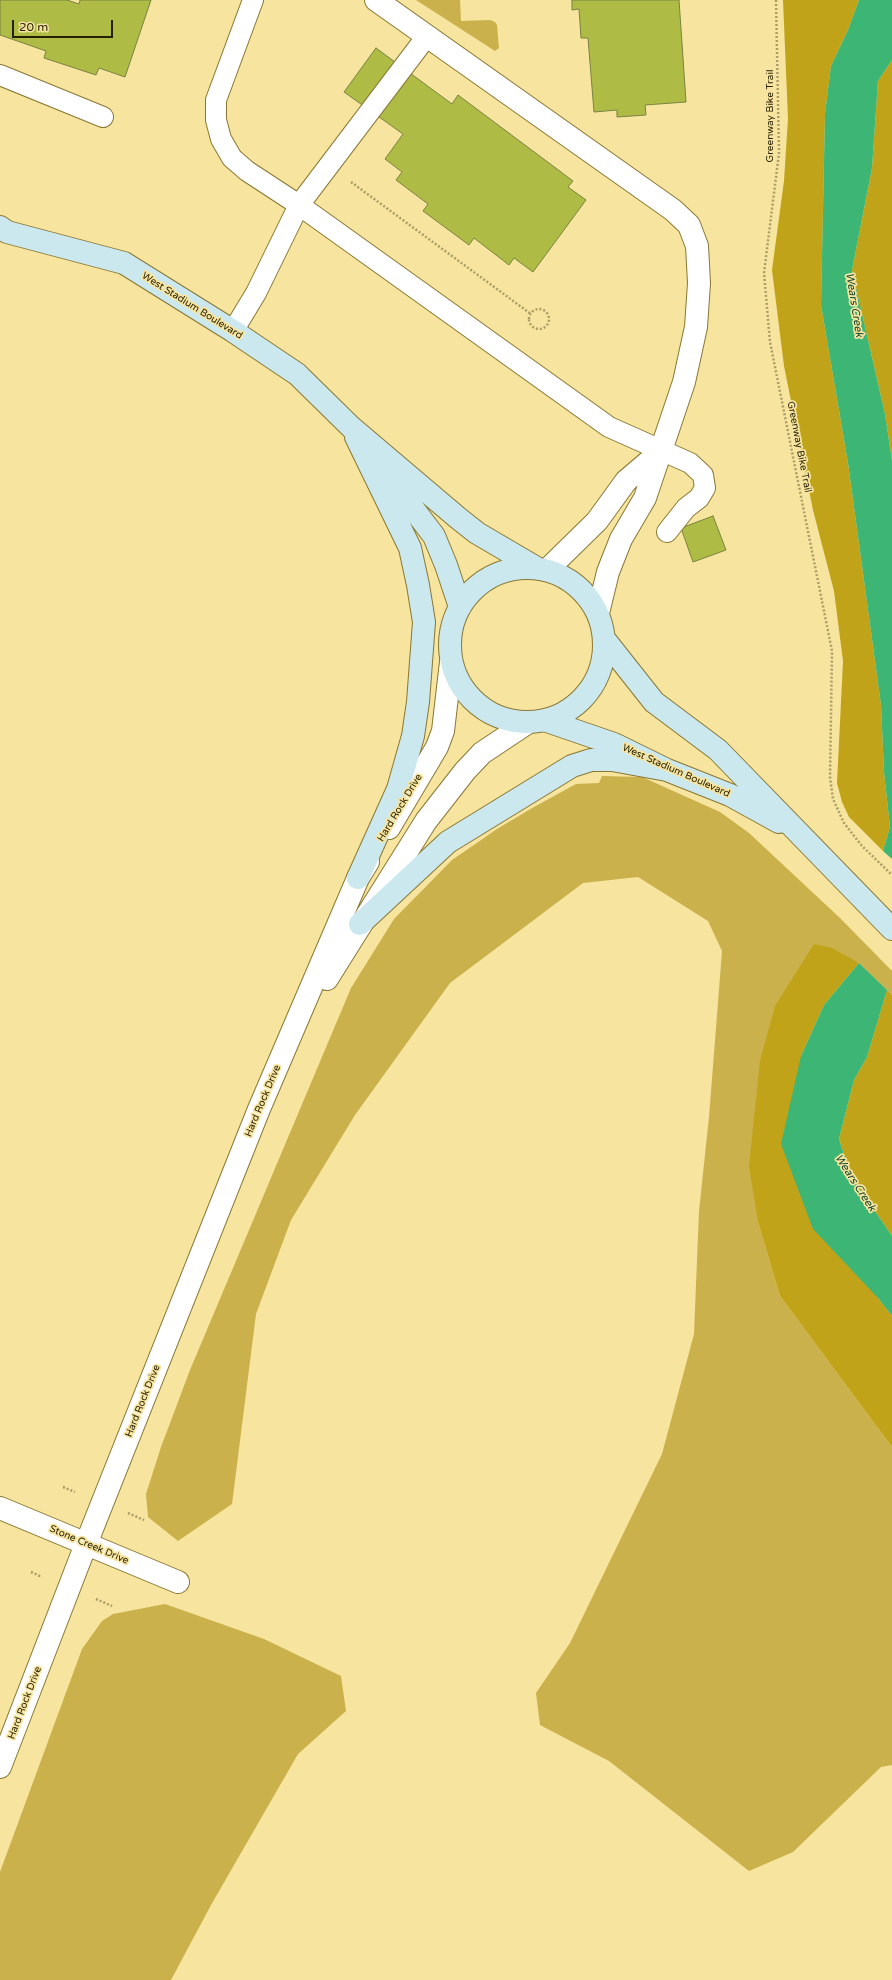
<!DOCTYPE html>
<html>
<head>
<meta charset="utf-8">
<style>
  body { margin:0 }
  #map { position:relative; width:892px; height:1980px; overflow:hidden; background:#f6e49f; font-family:"Varela Round",sans-serif }
  canvas { display:block }
  .scale { position:absolute; left:12px; top:20px; width:101px; height:18px; box-sizing:border-box; border:2px solid #251f03; border-top:0; padding-left:5px; font-size:12px; line-height:14px; white-space:nowrap; color:#251f03; -webkit-text-stroke:3px #f6e49f; paint-order:stroke }
</style>
</head>
<body>
<div id="map">
<canvas width="892" height="1980"></canvas>
<div class="scale">20 m</div>
</div>
<script>
const c = document.querySelector('canvas').getContext('2d');
c.lineJoin = 'round';
function fill(path, color) { c.fillStyle = color; c.fill(path, 'evenodd'); }
const poly = rows => new Path2D(rows.map(r => 'M' + r).join(''));
function strokePath(path, color, width, dash) { c.strokeStyle = color; c.lineWidth = width; c.lineCap = dash ? 'butt' : 'round'; c.setLineDash(dash || []); c.stroke(path); }
function label(font, color, halo, rows, align = 'center') {
  c.font = font + ' "Varela Round",sans-serif'; c.lineWidth = 3.5; c.setLineDash([]); c.textBaseline = 'middle'; c.strokeStyle = halo; c.fillStyle = color; for (const [text, x, y, turn = 0] of rows) {
    c.save(); c.translate(x, y); c.rotate((+turn || 0) * Math.PI / 180); c.textAlign = isNaN(turn) ? turn : align; if (halo) c.strokeText(text, 0, 0); c.fillText(text, 0, 0); c.restore();
  }
}
fill(poly([
  [416,0,460,0,461,21,490,20,495,22,497,25,499,48,495,51],
  [602,776,642,777,720,812,749,833,840,918,892,971,892,995,859,963,814,944,758,1222,780,1296,892,1447,892,1765,881,1767,793,1852,749,1871,609,1761,540,1725,536,1693,570,1643,662,1454,694,1334,699,1211,709,1117,722,951,708,921,638,877,583,883,450,983,355,1115,291,1220,256,1314,232,1504,178,1541,148,1517,146,1494,161,1447,190,1370,351,988,394,919,452,860,497,829,534,807,576,784,599,783],
  [165,1604,264,1639,341,1676,346,1711,298,1754,211,1905,171,1980,0,1980,0,1872,82,1649,102,1621,113,1614]
]), '#cab14c');
fill(poly([
  [783,0,859,0,848,30,831,66,825,114,821,305,848,463,881,705,884,772,890,827,883,851,849,817,842,802,837,783,843,661,834,591,813,510,784,366,772,270,784,181,788,119],
  [892,60,892,461,885,414,852,270,872,168,878,81],
  [814,944,832,948,859,963,824,1005,801,1056,878,1298,892,1316,892,1447,780,1296,758,1222,749,1166,760,1061,775,1006],
  [887,990,892,995,892,1236,851,1176,839,1139,854,1080,867,1057]
]), '#c0a319');
fill(poly([
  [859,0,892,0,892,60,878,81,872,168,852,270,885,414,892,461,892,859,883,851,890,827,884,772,881,705,848,463,821,305,825,114,831,66,848,30],
  [859,963,887,990,867,1057,854,1080,839,1139,851,1176,892,1236,892,1316,878,1298,813,1229,781,1144,801,1056,824,1005]
]), '#3db574');
const building = poly([
  [0,0,67,0,79,4,80,0,151,0,125,77,99,68,96,75,44,58,46,51,0,35,0,0],
  [572,0,679,0,686,102,645,105,646,115,617,117,617,110,594,112,588,38,581,38,579,9,572,10,572,0],
  [376,48,452,104,458,95,573,181,568,187,586,200,533,272,514,258,509,265,474,238,469,245,423,211,428,204,396,180,402,172,385,159,403,134,344,92,376,48],
  [713,516,726,550,693,562,681,528,713,516]
]);
fill(building, '#aebc46');
strokePath(building, '#798240', 1);
const service = poly([
  [253,0,216,100,216,120,221,139,232,158,247,171,299,205,609,427,690,463,703,475,705,488,699,498,686,508,667,532],
  [0,75,103,117],
  [233,331,256,293,299,205,427,36]
]);
const minor = poly([
  [376,0,673,210,689,225,697,246,699,283,696,327,684,382,645,498,621,539,608,572,598,613],
  [547,570,597,521,626,481,660,452],
  [0,1508,178,1582]
]);
const tertiary = poly([
  [389,828,437,747,443,731,451,662],
  [327,979,426,821,465,771,482,753,527,723],
  [0,1767,86,1544,259,1109,358,878,368,862]
]);
const secondary = poly([
  [0,227,7,232,124,263,233,331,297,374,352,428,458,518,477,533,535,567],
  [356,437,410,548,418,585,424,622,418,702,413,736,398,789,358,878],
  [383,469,434,536,446,565,460,607],
  '450 645a77 77 0 1 1 154 0a77 77 0 1 1-154 0Z',
  [605,640,654,702,718,750,892,929],
  [547,721,614,744,667,770,730,795,779,822],
  [360,924,448,842,572,766,591,760,612,760,667,770]
]);
strokePath(service, '#897834', 22);
strokePath(minor, '#897834', 24);
strokePath(tertiary, '#897834', 24);
strokePath(secondary, '#897834', 24);
strokePath(poly([
  [776,0,779,153,764,273,770,342,832,651,830,777,833,799,844,823,862,846,892,875],
  [351,182,531,314],
  '529 319a10 10 0 1 1 20 0a10 10 0 1 1-20 0Z',
  [63,1487,75,1492],
  [128,1513,144,1520],
  [31,1572,42,1577],
  [96,1599,112,1606]
]), '#aa9d67', 2.5, [2, 2]);
strokePath(service, '#fff', 20);
strokePath(minor, '#fff', 22);
strokePath(tertiary, '#fff', 22);
strokePath(secondary, '#cbe8ef', 22);
label('10px', '#251f03', '#f6e49f', [
  ["Greenway Bike Trail",770,116,-90],
  ["West Stadium Boulevard",192,306,32],
  ["Greenway Bike Trail",799,447,79],
  ["West Stadium Boulevard",676,771,24],
  ["Hard Rock Drive",400,808,-59],
  ["Hard Rock Drive",263,1101,-67],
  ["Hard Rock Drive",143,1401,-68],
  ["Stone Creek Drive",89,1545,23],
  ["Hard Rock Drive",25,1703,-69]
]);
label('italic 11px', '#17472c', '#f6e49f', [
  ["Wears Creek",854,305,81],
  ["Wears Creek",855,1183,57]
]);
</script>
</body>
</html>
